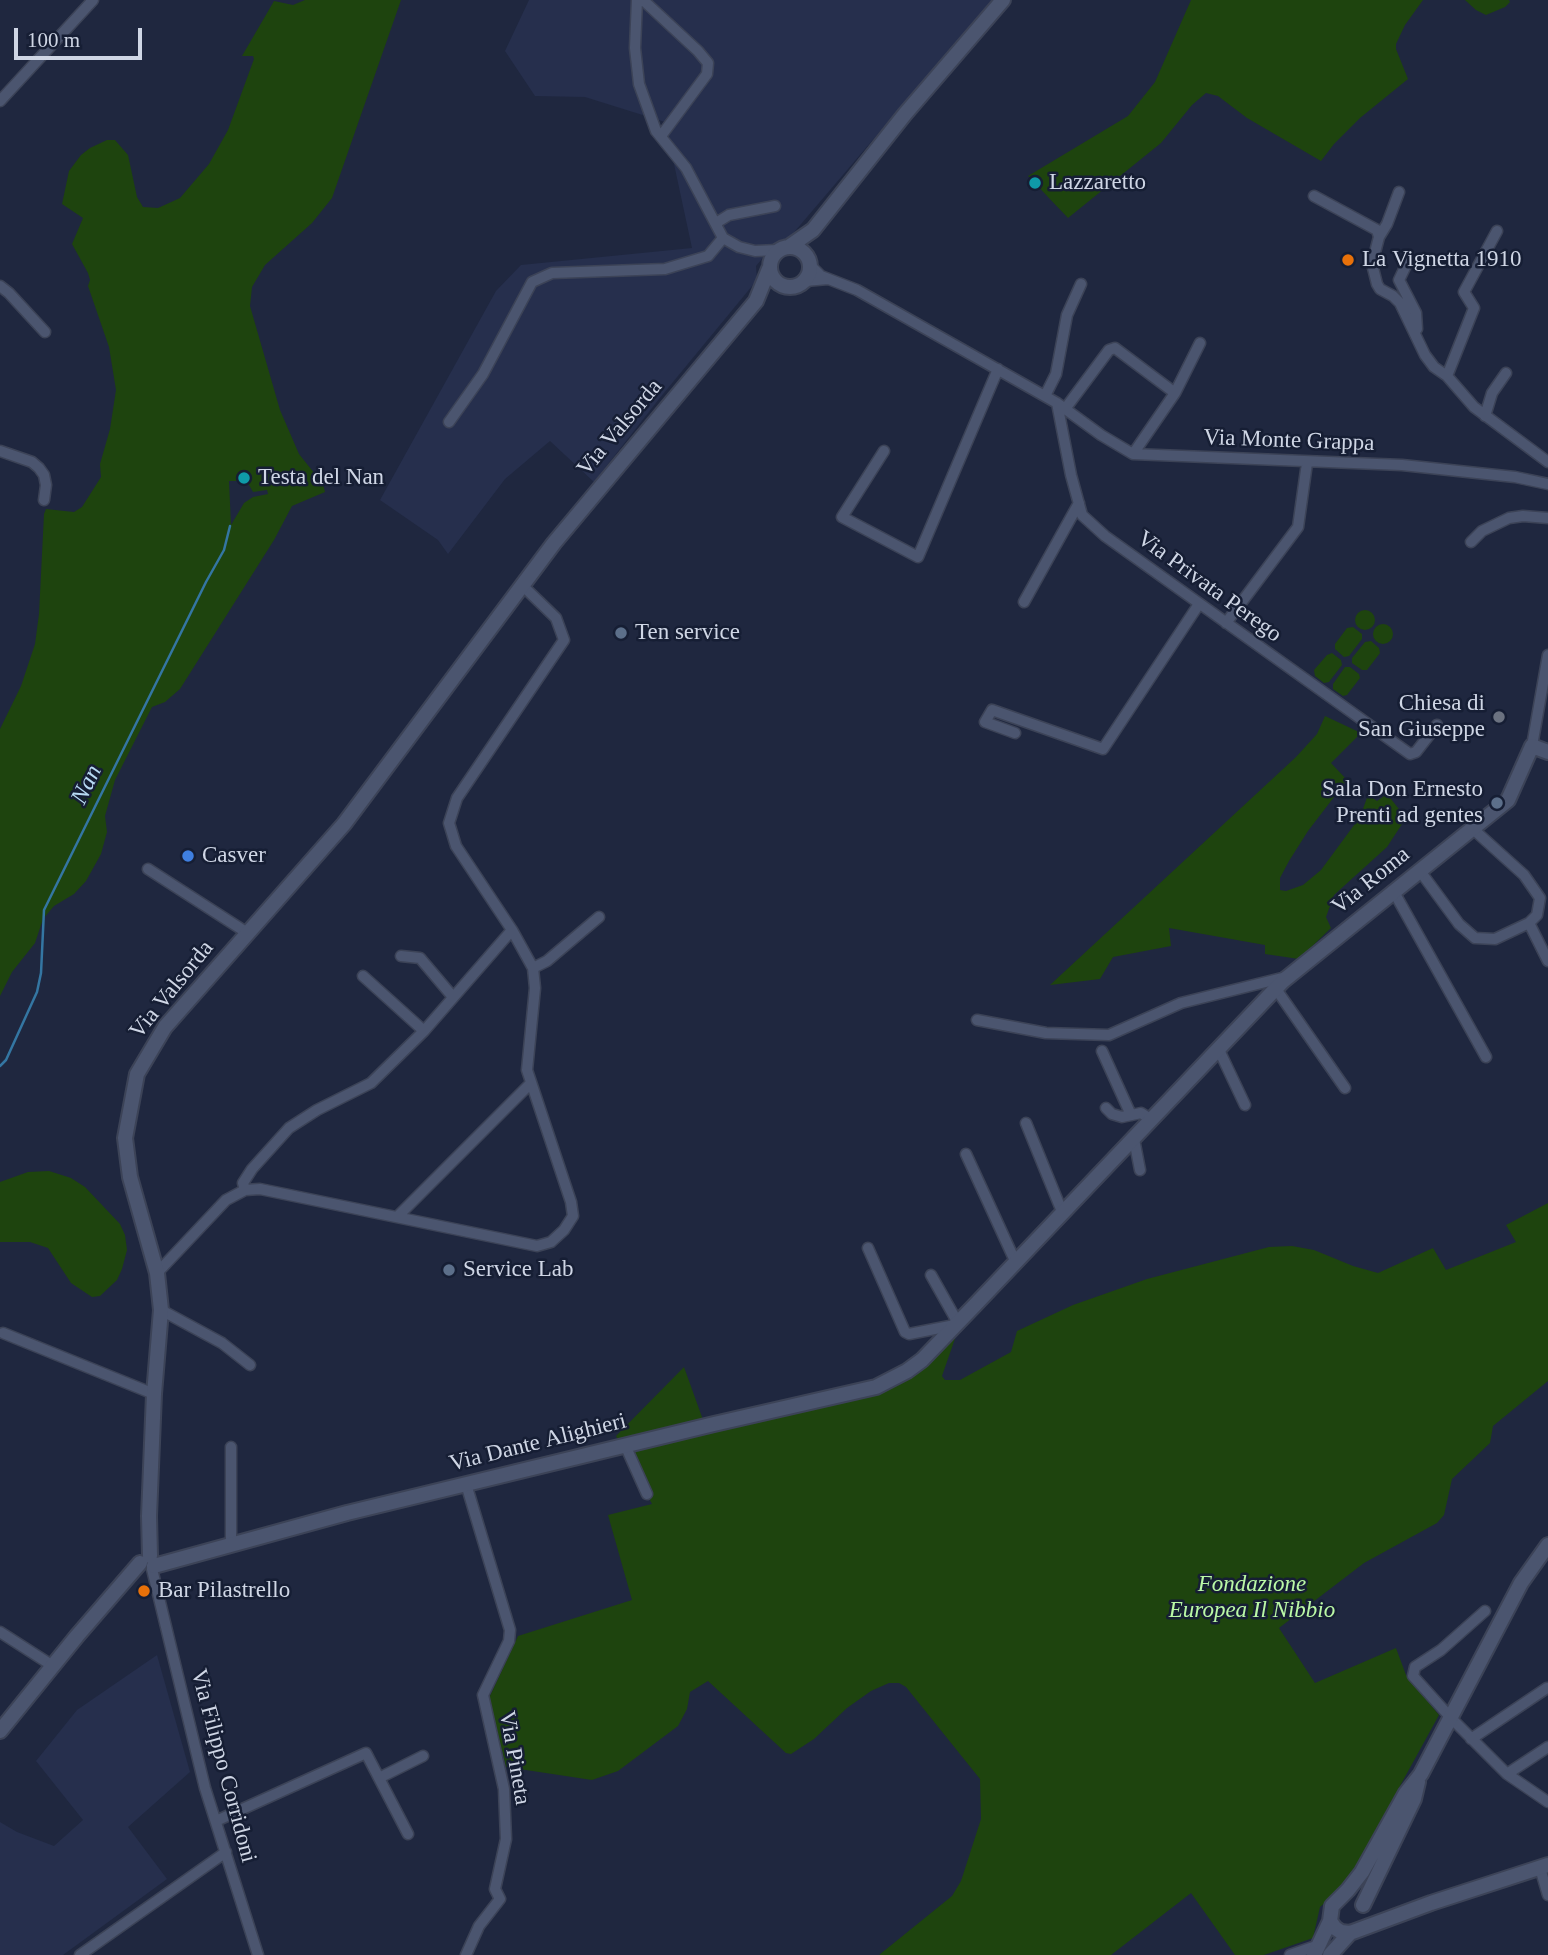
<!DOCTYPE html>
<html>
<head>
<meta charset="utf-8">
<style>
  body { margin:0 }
  #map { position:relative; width:1548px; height:1955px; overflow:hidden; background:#1f273f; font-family:"Times New Roman",serif }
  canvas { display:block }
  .scale { position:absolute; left:14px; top:28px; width:128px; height:32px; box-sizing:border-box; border:4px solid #cfd6e5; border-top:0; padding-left:9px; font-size:21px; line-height:24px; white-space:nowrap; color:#cfd6e5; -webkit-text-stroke:5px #161e34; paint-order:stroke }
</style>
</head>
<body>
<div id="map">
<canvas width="1548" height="1955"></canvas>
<div class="scale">100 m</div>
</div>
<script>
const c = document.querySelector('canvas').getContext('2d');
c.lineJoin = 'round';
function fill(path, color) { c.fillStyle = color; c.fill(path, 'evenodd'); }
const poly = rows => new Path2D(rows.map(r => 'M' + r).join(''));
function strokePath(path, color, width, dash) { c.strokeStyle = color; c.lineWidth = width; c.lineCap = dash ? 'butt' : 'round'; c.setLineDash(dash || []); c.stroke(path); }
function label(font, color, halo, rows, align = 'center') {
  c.font = font + ' "Times New Roman",serif'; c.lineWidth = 5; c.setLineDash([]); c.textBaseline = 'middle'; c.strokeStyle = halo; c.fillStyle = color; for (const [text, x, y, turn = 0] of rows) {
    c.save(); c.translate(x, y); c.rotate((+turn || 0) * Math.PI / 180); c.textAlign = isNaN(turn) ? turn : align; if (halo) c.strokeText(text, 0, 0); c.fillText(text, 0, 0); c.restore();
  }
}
fill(poly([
  [529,0,992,0,790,237,776,242,756,266,757,280,659,399,594,482,550,441,505,479,448,554,438,540,380,500,496,291,521,265,692,248,665,122,585,97,535,96,505,51],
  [157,1655,190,1772,128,1827,167,1879,63,1955,0,1955,0,1822,17,1832,54,1846,83,1820,36,1761,77,1710]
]), '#262f4d');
fill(poly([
  [305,0,401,0,332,198,312,223,265,265,252,287,250,306,280,410,299,454,323,484,325,492,292,506,274,540,180,689,165,702,152,707,115,780,105,816,107,832,101,854,86,881,74,894,54,906,43,919,35,943,12,972,0,996,0,729,21,686,35,644,39,614,44,514,46,509,74,512,82,507,101,477,100,464,110,429,116,390,109,347,88,286,90,280,88,273,72,244,83,218,62,204,69,171,81,155,90,148,107,140,115,140,128,155,137,197,143,207,158,208,180,198,209,164,228,130,254,59,253,56,242,56,274,1,293,5],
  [229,481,242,481,249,485,253,492,267,490,268,494,253,497,244,503,231,525],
  [1191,0,1423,0,1405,25,1396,44,1396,49,1408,79,1360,118,1334,144,1321,161,1247,118,1218,96,1206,93,1192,105,1161,143,1068,218,1028,176,1128,116,1155,82],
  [1465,0,1509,0,1510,2,1505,7,1486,15,1476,10],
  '1355 620a10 10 0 1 1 20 0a10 10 0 1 1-20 0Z',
  '1373 634a10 10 0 1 1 20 0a10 10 0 1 1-20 0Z',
  [1353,627,1362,634,1362,639,1349,656,1344,657,1335,649,1335,644,1347,628],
  [1371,641,1379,648,1380,653,1367,670,1362,670,1352,663,1352,658,1365,642],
  [1332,653,1341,660,1342,665,1329,682,1324,683,1315,676,1314,670,1327,655],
  [1345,667,1350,667,1359,674,1360,678,1347,695,1343,696,1333,689,1333,684],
  [1325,716,1361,733,1331,763,1347,780,1308,831,1289,861,1280,878,1280,890,1286,891,1303,885,1321,870,1360,817,1368,795,1377,801,1387,794,1406,818,1387,847,1334,895,1326,917,1331,928,1299,959,1265,954,1265,945,1169,928,1171,946,1113,957,1100,979,1050,985,1296,757,1317,734],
  [49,1171,71,1178,85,1187,120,1224,125,1235,127,1250,122,1269,117,1280,100,1296,92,1297,71,1283,48,1248,30,1242,0,1242,0,1182,28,1172],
  [1548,1203,1548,1381,1493,1426,1490,1443,1452,1479,1444,1515,1437,1523,1364,1563,1279,1628,1315,1683,1396,1648,1406,1675,1439,1715,1345,1886,1320,1907,1313,1938,1264,1955,1235,1955,1191,1893,1111,1955,879,1955,952,1896,961,1881,981,1819,980,1779,906,1687,899,1683,889,1683,871,1691,847,1708,814,1739,791,1754,786,1753,708,1681,690,1692,687,1709,678,1726,618,1771,592,1780,506,1767,489,1698,518,1636,632,1600,608,1515,652,1504,616,1436,684,1367,707,1431,859,1393,861,1399,900,1379,958,1330,942,1376,945,1380,960,1380,1011,1352,1017,1331,1073,1305,1147,1279,1269,1247,1292,1246,1314,1250,1353,1266,1378,1273,1433,1248,1446,1270,1516,1242,1506,1225]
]), '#1e440e');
strokePath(poly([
  [0,1066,6,1060,37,992,41,973,44,910,206,582,224,550,230,526]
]), '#3476a2', 2.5);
const street = poly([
  [637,0,635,48,639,84,656,131,686,168,723,238,739,247,755,251,778,250],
  [643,0,698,51,708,63,707,74,661,136],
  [0,101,93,0],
  [1314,196,1377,230,1379,237,1372,264,1377,284,1380,289,1393,296,1400,303,1425,355,1434,367,1447,376],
  [716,223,729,215,775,206],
  [1497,231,1464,292,1474,308,1447,376,1474,407,1548,462],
  [1379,237,1387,224,1399,192],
  [1408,261,1399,280,1416,313,1417,329],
  [810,265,821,276,857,290,1057,403,1101,435,1133,454,1402,465,1515,477,1548,484],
  [805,281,828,279],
  [0,286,9,293,45,332],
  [1175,393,1200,343],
  [1045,396,1056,374,1067,315,1081,284],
  [1057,403,1071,475,1082,515,1105,536,1410,754,1416,752,1437,725],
  [1065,409,1109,350,1115,348,1175,393,1133,454],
  [1485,416,1492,393,1506,373],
  [449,422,483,374,532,282,552,273,665,269,708,256,723,238],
  [0,451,32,462,39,468,44,475,46,485,44,500],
  [884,451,842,517,918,557,998,369],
  [1471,542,1482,531,1509,518,1523,516,1548,518],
  [1024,602,1079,503],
  [1226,623,1298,527,1307,463],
  [1015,733,985,722,992,710,1103,749,1199,604],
  [1532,746,1548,655],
  [148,869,249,934],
  [1420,871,1459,924,1475,938,1495,939,1529,923,1537,915,1540,898,1524,875,1473,829],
  [1394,892,1486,1057],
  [1529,923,1548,961],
  [401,956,420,958,453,997],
  [533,968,547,961,599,917],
  [363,976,424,1031],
  [1276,989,1345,1088],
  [977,1020,1046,1033,1109,1035,1181,1003,1286,977],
  [1219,1050,1245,1105],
  [1102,1051,1131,1115],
  [1106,1108,1112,1114,1122,1117,1141,1113,1152,1120],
  [1026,1123,1063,1214],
  [1134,1139,1140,1170],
  [966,1154,1016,1263],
  [245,1190,260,1189,537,1246,551,1242,564,1230,573,1216,571,1202,527,1070,535,988,533,968,512,930,456,846,449,823,457,798,564,640,556,618,523,586],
  [397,1217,530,1084],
  [868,1248,905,1332,909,1334,955,1325],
  [157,1273,226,1200,245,1190,243,1183,252,1169,289,1128,317,1110,371,1083,424,1031,512,930],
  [931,1275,958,1323],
  [161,1310,222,1343,250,1365],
  [3,1333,154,1394],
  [625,1445,647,1494],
  [231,1545,231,1447],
  [152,1569,205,1788,258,1955],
  [1485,1611,1441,1650,1415,1667,1413,1676,1451,1718,1507,1774,1548,1802],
  [0,1632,53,1666],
  [1471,1739,1547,1688],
  [1507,1774,1548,1747],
  [379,1778,423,1756],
  [216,1821,366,1753,408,1834],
  [1540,1868,1548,1895],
  [80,1955,226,1852],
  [466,1955,479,1926,500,1899,495,1889,506,1839,504,1789,483,1695,509,1641,510,1630,466,1484],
  [1290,1955,1319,1945]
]);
const secondary = poly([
  [790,246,813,230,905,114,1003,0],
  '770 267a20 20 0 1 1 40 0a20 20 0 1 1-40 0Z',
  [1548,1545,1521,1583,1421,1774,1406,1793,1362,1872,1348,1890,1332,1906,1330,1921,1335,1928,1341,1932,1350,1933,1431,1903,1548,1865],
  [150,1556,149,1516,154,1394,161,1310,157,1273,130,1177,125,1138,137,1074,165,1027,344,824,554,543,756,301,769,269],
  [154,1566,347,1513,714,1424,876,1387,907,1371,922,1360,975,1305,1283,981,1508,800,1532,746,1548,752],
  [0,1731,77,1636,140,1563],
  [1363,1905,1414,1799,1418,1782],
  [1314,1955,1330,1921],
  [1330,1955,1350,1933]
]);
strokePath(street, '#3c4357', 13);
strokePath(secondary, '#3c4357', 18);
strokePath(street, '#4b556f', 10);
strokePath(secondary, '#4b556f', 14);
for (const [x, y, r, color] of [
  [1035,183,7,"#0f9aa8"],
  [1348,260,7,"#e8710a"],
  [244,478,7,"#0f9aa8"],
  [621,633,7,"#5c6f8a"],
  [1499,717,7,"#6b7280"],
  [1497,803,7,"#5c6f8a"],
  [188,856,7,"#3f7fe0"],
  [449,1270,7,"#5c6f8a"],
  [144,1591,7,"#e8710a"]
]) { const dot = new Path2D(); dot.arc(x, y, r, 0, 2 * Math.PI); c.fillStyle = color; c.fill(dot); strokePath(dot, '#161e34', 2.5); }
label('23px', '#cfd6e5', '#161e34', [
  ["Lazzaretto",1049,183],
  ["La Vignetta 1910",1362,260],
  ["Testa del Nan",258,478],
  ["Ten service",635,633],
  ["Chiesa di",1485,704,"right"],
  ["San Giuseppe",1485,730,"right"],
  ["Sala Don Ernesto",1483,790,"right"],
  ["Prenti ad gentes",1483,816,"right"],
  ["Casver",202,856],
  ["Service Lab",463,1270],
  ["Bar Pilastrello",158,1591]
], 'left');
label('23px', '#cfd6e5', '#161e34', [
  ["Via Valsorda",620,428,-50],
  ["Via Monte Grappa",1289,441,2],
  ["Via Privata Perego",1209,587,36],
  ["Via Roma",1371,881,-39],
  ["Via Valsorda",172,990,-51],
  ["Via Dante Alighieri",538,1443,-14],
  ["Via Pineta",514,1758,80],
  ["Via Filippo Corridoni",223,1766,75]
]);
label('italic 23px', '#baf8a6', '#161e34', [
  ["Fondazione",1252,1585],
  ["Europea Il Nibbio",1252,1611]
]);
label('italic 24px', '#b8daf3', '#161e34', [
  ["Nan",87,785,-64]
]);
</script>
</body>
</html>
